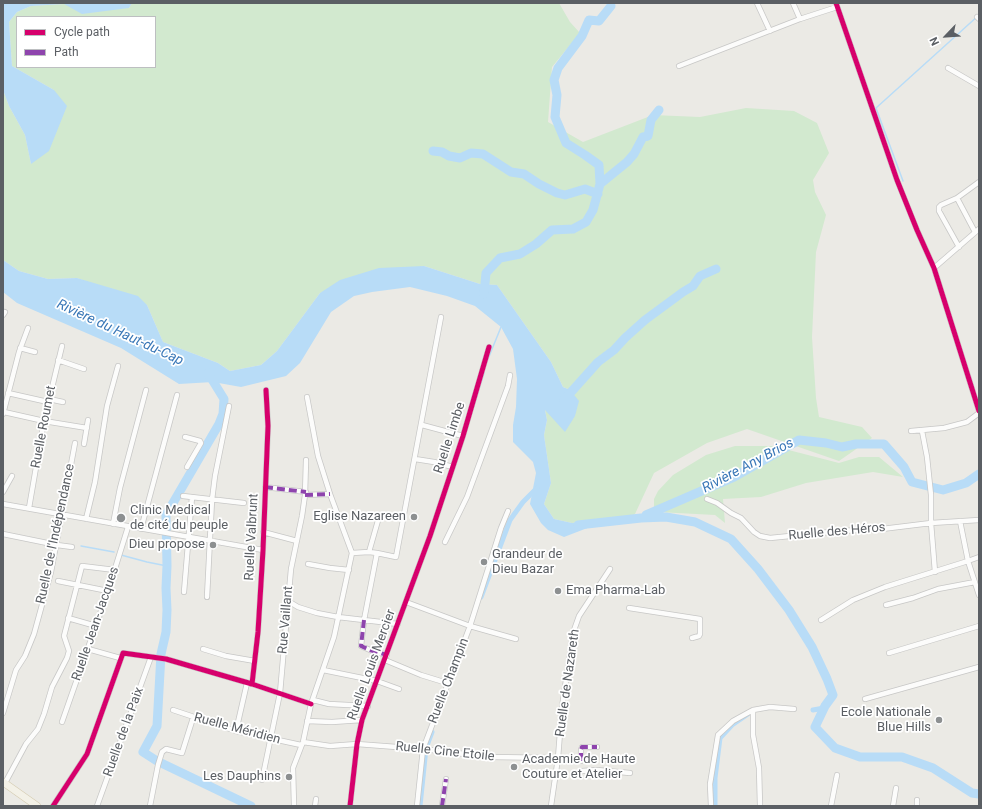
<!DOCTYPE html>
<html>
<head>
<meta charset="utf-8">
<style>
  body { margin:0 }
  #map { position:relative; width:982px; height:809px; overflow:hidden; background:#ebeae5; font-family:Roboto,sans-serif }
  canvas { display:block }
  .frame { position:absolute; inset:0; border:4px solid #5b5f64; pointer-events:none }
  .legend { position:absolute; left:16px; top:16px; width:140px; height:52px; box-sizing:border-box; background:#fff; border:1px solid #bdbfc1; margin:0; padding:5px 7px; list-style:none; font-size:12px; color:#5b5f64 }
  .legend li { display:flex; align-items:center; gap:8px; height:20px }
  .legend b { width:20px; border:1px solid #bdbfc1 }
  .north { position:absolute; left:926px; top:16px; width:40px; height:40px; -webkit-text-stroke:3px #fff; paint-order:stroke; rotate:245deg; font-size:11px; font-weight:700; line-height:16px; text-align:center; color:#5b5f64 }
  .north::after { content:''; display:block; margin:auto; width:14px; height:18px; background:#5b5f64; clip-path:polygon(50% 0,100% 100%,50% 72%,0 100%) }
</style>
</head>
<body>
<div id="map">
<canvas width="982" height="809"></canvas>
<div class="frame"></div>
<ul class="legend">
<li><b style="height:5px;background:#d6006c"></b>Cycle path</li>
<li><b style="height:5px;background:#8e44ad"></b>Path</li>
</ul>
<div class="north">N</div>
</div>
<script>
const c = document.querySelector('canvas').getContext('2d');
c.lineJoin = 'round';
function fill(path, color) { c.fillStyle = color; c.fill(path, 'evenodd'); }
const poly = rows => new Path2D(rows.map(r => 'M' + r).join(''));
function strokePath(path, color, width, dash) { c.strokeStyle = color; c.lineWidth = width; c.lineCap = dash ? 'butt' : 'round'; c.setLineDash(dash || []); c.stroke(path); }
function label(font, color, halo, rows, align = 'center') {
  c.font = font + ' Roboto,sans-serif'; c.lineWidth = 3.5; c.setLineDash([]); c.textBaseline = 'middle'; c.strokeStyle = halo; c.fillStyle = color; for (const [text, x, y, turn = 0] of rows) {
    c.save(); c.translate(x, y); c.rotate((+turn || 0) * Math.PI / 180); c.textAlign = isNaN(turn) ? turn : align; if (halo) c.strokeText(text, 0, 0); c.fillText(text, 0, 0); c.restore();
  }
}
fill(poly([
  [132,3,559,3,570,22,580,33,552,67,548,122,583,142,653,115,700,117,746,108,794,111,817,123,829,153,813,180,815,192,826,215,816,252,812,337,816,398,819,417,862,427,872,438,839,461,747,429,707,443,654,473,635,514,626,519,572,523,554,519,544,504,551,483,544,435,547,420,545,410,570,390,563,387,551,362,497,285,480,284,424,266,320,293,277,351,261,365,230,371,218,363,163,342,147,305,77,278,48,279,19,271,3,260,3,90,9,106,25,135,31,164,54,90,12,66,9,22,17,12,31,6,64,4,129,8],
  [17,17,155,17,155,67,17,67],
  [735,446,773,446,839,463,859,457,879,457,903,477,873,472,806,483,761,497,723,499,725,523,715,515,658,512,654,507,654,499,658,491,673,475,706,455]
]), '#d2e9cf');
fill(poly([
  [3,3,132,3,129,8,82,14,64,4,31,6,17,12,9,22,12,66,54,90,67,106,49,151,31,164,25,135,9,106,3,90],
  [3,260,19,271,48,279,77,278,138,296,147,305,163,342,218,363,230,371,261,365,277,351,320,293,340,280,379,268,424,266,480,284,497,285,551,362,563,387,570,390,579,401,575,416,565,432,545,410,547,420,544,435,551,483,544,504,554,519,572,523,589,521,590,527,564,537,548,530,541,523,530,504,536,473,533,462,513,442,513,425,516,407,517,379,513,349,501,327,475,306,447,296,410,287,372,292,354,296,331,312,300,363,286,376,241,387,213,382,179,384,121,348,17,303,3,292]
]), '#b8dcf7');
strokePath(poly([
  [903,181,876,108,979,15],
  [486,364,501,327],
  [471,415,484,373],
  [81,546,114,552],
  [121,555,147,562,167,566]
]), '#b8dcf7', 1.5);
strokePath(poly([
  [481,597,510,520,523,502,537,488],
  [813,710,824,708],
  [420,806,426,748,432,732],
  [715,806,715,778,720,738,732,725,748,714]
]), '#b8dcf7', 5);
strokePath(poly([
  [433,151,442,152,449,156,460,158,471,153,483,154,511,172,524,174,539,184,557,193,565,195,585,189,598,194],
  [600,184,627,162,634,154,643,137,648,136,651,120,659,110],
  [484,294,486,273,500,258,520,254,536,244,552,230,573,229,586,222,593,210,600,184,599,165,585,155,566,143,555,117,557,95,554,80,558,68,582,36,589,20,599,21,611,6],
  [208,373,224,399,223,414,219,424,166,515,167,566,166,588,167,610,166,632,161,654,157,726,143,752,157,761,251,806],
  [564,400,598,362,614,350,625,338,645,320,683,292,693,286,700,276,716,269],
  [646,515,734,477,799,440,826,443,842,447,856,444,884,444,904,467,912,482,943,490,966,483,979,474],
  [578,525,641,518,666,517,695,522,731,539,758,569,789,610,812,647,827,679,833,695,825,706,815,727,835,748,860,757,902,757,933,768,972,793,979,794]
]), '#b8dcf7', 9);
const street = poly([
  [757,3,770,31],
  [793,3,800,19,837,7],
  [836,3,897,180,917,230,934,268,979,411],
  [977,17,979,19],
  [679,66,800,19],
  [948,68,979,86],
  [957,198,941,205,939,207,939,211,959,247],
  [975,232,957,198,979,182],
  [934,268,979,229],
  [3,315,5,312],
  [20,348,35,352],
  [58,360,84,369],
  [8,393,48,402],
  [49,399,63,402],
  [4,412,44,421,87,428],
  [3,414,19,352,28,328],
  [422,425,463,436],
  [911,431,944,428,967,422,979,413],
  [922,431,927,457,931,495,931,523,935,572],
  [185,437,200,441,201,443,187,467],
  [84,444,88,420],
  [415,459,434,462,453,467],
  [265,487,306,492],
  [3,492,12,476],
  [305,495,330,494],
  [183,496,244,503],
  [707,499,717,503,731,513,741,518,754,532,760,536,770,538,840,531,882,529,931,523,979,520],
  [3,504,263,550],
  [29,508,44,421,62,346],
  [86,519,95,482,107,406,118,366],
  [960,521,968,561,979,595],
  [113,524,120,488,146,390],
  [141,529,177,395],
  [263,532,297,541],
  [3,534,57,545,72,547],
  [445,542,467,497,508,386,510,375],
  [352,553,369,552],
  [377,553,369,552,379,517],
  [308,564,330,568,349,570],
  [58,581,108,591],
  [184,592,192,497],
  [207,597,212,500,215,476,229,406],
  [288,601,298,607,317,613,338,617,398,624],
  [406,602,470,626,516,639],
  [886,605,913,598,938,589,975,582],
  [629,608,700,619,700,634,699,636,692,638],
  [68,618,96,626],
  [821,620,853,600,885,587,968,561,979,557],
  [88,649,120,658],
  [203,649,226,656,255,661],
  [889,653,979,626],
  [387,655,370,650,361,646,364,620,377,553,396,557,441,317],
  [385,660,421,675,447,683],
  [323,670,377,681,399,689],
  [252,684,258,632,263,550,268,426,266,390],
  [865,699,979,667],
  [313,700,329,704,368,706],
  [173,710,236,731,301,745],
  [753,710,753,735,759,768,760,806],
  [3,713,16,670,25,656,34,634,51,572,75,443],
  [307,721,332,722,362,720],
  [62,722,108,591,128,527],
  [236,731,247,683],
  [303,742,330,746,357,744,423,749,490,757,558,758],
  [581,761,581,750,582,747,597,747],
  [582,771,597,770,630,773],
  [262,780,280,693,291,569,302,516,305,495,306,460],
  [5,783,26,744,38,729,44,714,52,687,67,658,69,651,64,636,82,566,115,570],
  [53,806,87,754,123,653,166,659,252,684,311,704],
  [97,806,151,657],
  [150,806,158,765,162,752,166,749,182,753,193,718],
  [294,806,293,768,303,742,311,704,334,637,352,553,330,494,318,456,307,397],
  [315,806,316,799],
  [350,806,357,744,362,720,430,536,463,436,489,347],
  [417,806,423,749,470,626,501,528,508,511],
  [442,806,446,779],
  [551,806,558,758,562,707,573,633,579,616,610,569],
  [711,806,710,784,718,735,733,721,753,710,770,707,794,709],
  [831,806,837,775],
  [893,806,896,788],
  [917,806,917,800]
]);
const primary = poly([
  [3,782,37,806]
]);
strokePath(street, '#c7c7c6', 6);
strokePath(primary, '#d4cbb1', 8);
strokePath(street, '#fcfcfb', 4.5);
strokePath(primary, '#f3f1e7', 7);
strokePath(poly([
  [265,487,306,492],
  [305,495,330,494],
  [364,620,361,646,370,650,387,655],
  [581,761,581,750,582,747,597,747],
  [442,806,446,779]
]), '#8e44ad', 4, [8, 4]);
strokePath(poly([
  [836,3,897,180,917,230,934,268,979,411],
  [252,684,258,632,263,550,268,426,266,390],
  [53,806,87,754,123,653,166,659,252,684,311,704],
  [350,806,357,744,362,720,430,536,463,436,489,347]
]), '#d6006c', 5);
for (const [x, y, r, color] of [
  [414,517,4,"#8d9091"],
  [121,518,5,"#8d9091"],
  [213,545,4,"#8d9091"],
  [484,562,4,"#8d9091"],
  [558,591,4,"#8d9091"],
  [939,720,4,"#8d9091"],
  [514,767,4,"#8d9091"],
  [289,777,4,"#8d9091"]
]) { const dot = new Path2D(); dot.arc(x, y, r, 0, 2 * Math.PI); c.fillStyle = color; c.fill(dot); strokePath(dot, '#fff', 1.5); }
label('13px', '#5b5f64', '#fff', [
  ["Ruelle Roumet",44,427,-79],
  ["Ruelle Limbe",450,438,-72],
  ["Ruelle des Héros",837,532,-5],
  ["Ruelle de l'Indépendance",56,534,-78],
  ["Ruelle Valbrunt",252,537,-87],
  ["Rue Vaillant",286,620,-85],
  ["Ruelle Jean-Jacques",96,624,-71],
  ["Ruelle Louis Mercier",372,665,-70],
  ["Ruelle Champin",449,681,-69],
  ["Ruelle de Nazareth",568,683,-82],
  ["Ruelle Méridien",237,729,15],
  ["Ruelle de la Paix",124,732,-70],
  ["Ruelle Cine Etoile",445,752,6]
]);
label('13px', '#5b5f64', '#fff', [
  ["Clinic Medical",130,511],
  ["de cité du peuple",130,526],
  ["Eglise Nazareen",406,517,"right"],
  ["Dieu propose",205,545,"right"],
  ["Grandeur de",492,555],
  ["Dieu Bazar",492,570],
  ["Ema Pharma-Lab",566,591],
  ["Ecole Nationale",931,713,"right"],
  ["Blue Hills",931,728,"right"],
  ["Academie de Haute",522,760],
  ["Couture et Atelier",522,775],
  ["Les Dauphins",281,777,"right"]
], 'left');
label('italic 14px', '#3977b7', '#fff', [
  ["Rivière du Haut-du-Cap",120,333,25],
  ["Rivière Any Brios",748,466,-28]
]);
</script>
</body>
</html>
